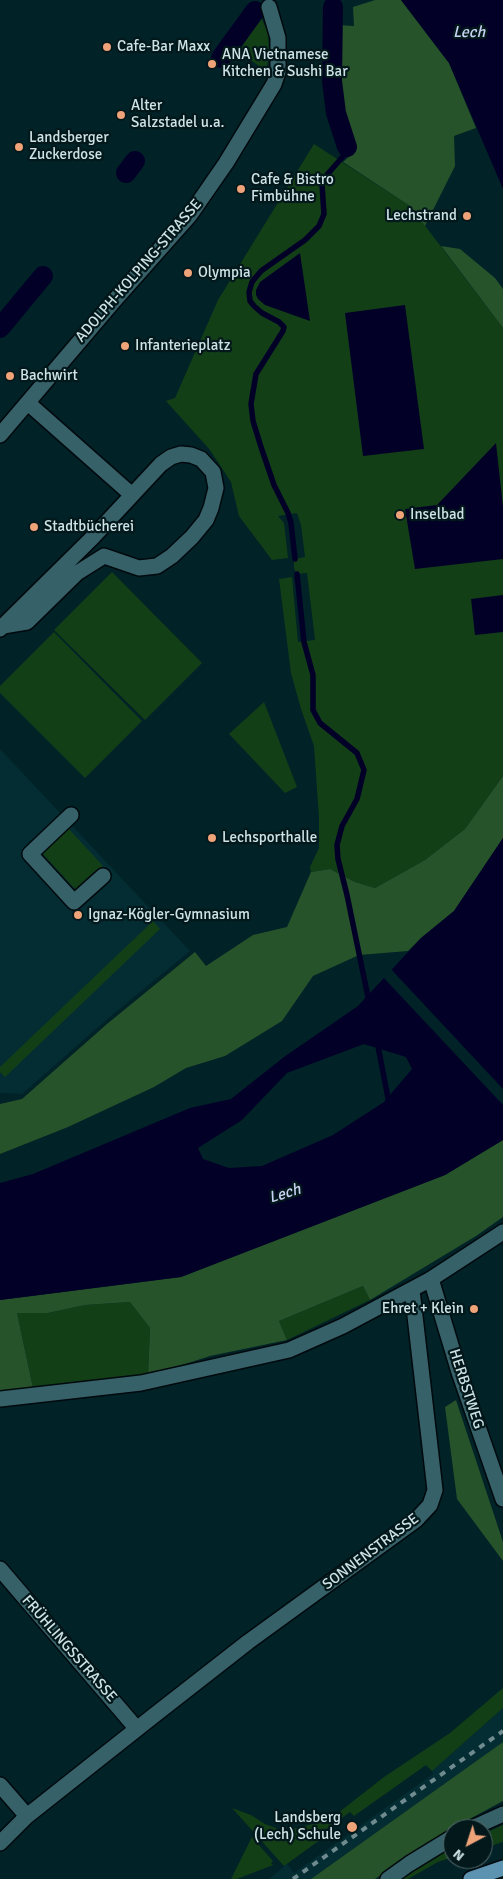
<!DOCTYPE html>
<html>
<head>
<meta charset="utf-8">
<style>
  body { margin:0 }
  #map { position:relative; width:503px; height:1879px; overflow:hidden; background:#012227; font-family:Signika,sans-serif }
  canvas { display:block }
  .north { position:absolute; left:443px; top:1819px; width:50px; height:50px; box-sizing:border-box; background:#03181b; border:1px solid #54696c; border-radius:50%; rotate:220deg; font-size:14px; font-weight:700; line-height:20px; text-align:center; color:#cde3e6 }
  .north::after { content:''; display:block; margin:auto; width:18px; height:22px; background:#efa378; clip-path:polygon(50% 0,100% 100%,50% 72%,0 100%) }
</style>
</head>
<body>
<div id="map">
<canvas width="503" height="1879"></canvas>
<div class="north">N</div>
</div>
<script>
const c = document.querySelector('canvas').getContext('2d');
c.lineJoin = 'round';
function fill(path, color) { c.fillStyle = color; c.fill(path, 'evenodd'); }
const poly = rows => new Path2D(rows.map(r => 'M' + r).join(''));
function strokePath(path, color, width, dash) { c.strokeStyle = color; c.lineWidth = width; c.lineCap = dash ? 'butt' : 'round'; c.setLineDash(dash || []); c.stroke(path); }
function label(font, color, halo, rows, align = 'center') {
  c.font = font + ' Signika,sans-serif'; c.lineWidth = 4.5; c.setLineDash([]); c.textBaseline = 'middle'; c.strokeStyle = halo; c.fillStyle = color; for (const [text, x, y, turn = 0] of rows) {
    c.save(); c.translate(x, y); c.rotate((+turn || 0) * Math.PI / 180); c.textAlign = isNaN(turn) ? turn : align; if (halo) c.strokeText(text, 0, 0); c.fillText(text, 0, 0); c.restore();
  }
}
fill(poly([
  [0,749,190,951,105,1021,22,1094,0,1093],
  [503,1708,503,1742,311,1879,269,1879,287,1864,294,1873,433,1774,432,1771]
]), '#042d33');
fill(poly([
  [261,17,268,33,269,56,266,71,238,51],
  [314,144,410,206,503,328,503,776,465,829,425,860,375,888,355,882,330,869,311,872,310,867,319,848,319,817,314,746,301,709,291,673,279,579,292,577,298,642,315,640,307,573,296,574,294,567,294,559,305,557,301,525,297,513,278,516,284,523,288,558,272,560,239,516,231,482,210,450,166,401,175,398,218,300],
  [112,572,202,663,145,720,54,630],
  [54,632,142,721,85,778,0,693,0,686],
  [264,702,297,787,285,793,229,734],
  [69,829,103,866,76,890,42,853],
  [153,921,160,929,5,1077,0,1072,0,1067],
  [363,1286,370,1300,287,1340,279,1321],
  [130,1302,150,1328,148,1376,33,1388,17,1313,48,1313,85,1305],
  [503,1688,503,1708,432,1771,426,1765,354,1816,350,1812,317,1836,320,1840,284,1866,232,1808,251,1815,265,1824,284,1831,329,1820,384,1777,450,1733],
  [503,1825,503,1842,483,1848,483,1834],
  [252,1837,273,1861,271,1863,273,1865,237,1879,231,1879],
  [453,1847,453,1857,438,1862,408,1879,396,1879]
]), '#133f17');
fill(poly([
  [375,0,401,0,449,63,476,128,454,136,455,166,425,226,410,206,343,162,351,155,337,111,333,80,337,25,354,26,353,7],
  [441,246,460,249,495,278,503,289,503,328],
  [503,776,503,838,454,911,421,938,408,951,359,955,313,976,282,1021,225,1056,186,1068,154,1087,68,1127,0,1154,0,1104,22,1099,107,1024,195,952,206,966,253,935,287,927,311,872,330,869,355,882,375,888,425,860,465,829],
  [503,1140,503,1217,476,1236,370,1300,363,1286,279,1321,287,1340,210,1356,148,1376,150,1328,130,1302,85,1305,48,1313,17,1313,33,1388,0,1391,0,1300,181,1277,445,1175],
  [456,1400,503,1542,503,1561,457,1499,445,1407],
  [503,1742,503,1801,438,1836,375,1879,311,1879]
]), '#27532a');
fill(poly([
  [401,0,503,0,503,189,449,63],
  [300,253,310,321,265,305,258,299,256,295,256,290,260,282],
  [405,305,424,449,363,456,345,313],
  [496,443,503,507,503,559,415,569,405,509,437,505],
  [503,595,503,632,475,635,471,599],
  [503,838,503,1140,445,1175,181,1277,0,1300,0,1183,33,1174,190,1108,231,1099,284,1057,358,1006,421,938,454,911],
  [364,1044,406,1057,412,1069,384,1102,333,1135,262,1166,229,1168,203,1159,198,1148,242,1120,287,1073]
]), '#030028');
fill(poly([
  [390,968,503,1089,503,1105,382,976]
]), '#012227');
strokePath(poly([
  [295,559,291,523,288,513,274,485,261,447,253,421,251,404,256,374,283,331,284,327,279,322,262,313,254,306,250,301,249,292,252,282,261,271,305,240,319,226,324,214,322,184,325,177,346,153,347,147],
  [297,574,304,642,313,675,313,710,320,723,357,753,364,770,357,799,342,826,337,845,338,859,347,895,369,1002],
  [377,1041,389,1103]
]), '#030028', 5.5);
strokePath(poly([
  [333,7,332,81,336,113,347,147],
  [221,58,255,11],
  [126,173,135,161],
  [0,328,43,276]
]), '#030028', 20);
const minor = poly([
  [28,403,132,495],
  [0,435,113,302,190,215,226,163,274,84,278,72,278,38,269,7],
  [0,629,93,537,161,464,171,457,181,454,191,455,201,459,213,472,216,488,211,508,206,520,192,537,172,556,157,566,139,568,104,556,77,573,27,622,3,626],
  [71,815,30,854,74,902,103,876],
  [431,1279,459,1372,503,1499],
  [0,1399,141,1383,289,1350,343,1326,431,1279,503,1232],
  [0,1569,137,1729],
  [0,1785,27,1816],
  [470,1829,503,1814],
  [0,1843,27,1816,152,1717,248,1642,416,1520,430,1505,435,1490,412,1290],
  [388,1879,409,1864,453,1837]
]);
const major = poly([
  [471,1879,503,1868]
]);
strokePath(minor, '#000a0e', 18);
strokePath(major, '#000a0e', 18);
strokePath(minor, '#376168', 15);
strokePath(major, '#5c93b0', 15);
strokePath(poly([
  [293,1879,503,1731]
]), '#708b8f', 4, [6, 6]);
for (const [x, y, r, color] of [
  [107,47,5,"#efa378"],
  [212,64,5,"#efa378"],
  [121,115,5,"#efa378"],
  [19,147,5,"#efa378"],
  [241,189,5,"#efa378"],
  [467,216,5,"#efa378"],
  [188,273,5,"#efa378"],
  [125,346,5,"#efa378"],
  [10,376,5,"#efa378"],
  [400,515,5,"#efa378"],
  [34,527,5,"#efa378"],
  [212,838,5,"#efa378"],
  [78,915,5,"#efa378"],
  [474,1309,5,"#efa378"],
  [352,1827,6,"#efa378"]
]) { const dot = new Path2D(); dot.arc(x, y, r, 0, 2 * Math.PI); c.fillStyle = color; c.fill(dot); strokePath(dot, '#03181b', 2); }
label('15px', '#cde3e6', '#03181b', [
  ["Cafe-Bar Maxx",117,47],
  ["ANA Vietnamese",222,55],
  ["Kitchen & Sushi Bar",222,72],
  ["Alter",131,106],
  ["Salzstadel u.a.",131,123],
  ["Landsberger",29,138],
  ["Zuckerdose",29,155],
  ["Cafe & Bistro",251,180],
  ["Fimbühne",251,197],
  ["Lechstrand",457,216,"right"],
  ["Olympia",198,273],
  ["Infanterieplatz",135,346],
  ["Bachwirt",20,376],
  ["Inselbad",410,515],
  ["Stadtbücherei",44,527],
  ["Lechsporthalle",222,838],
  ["Ignaz-Kögler-Gymnasium",88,915],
  ["Ehret + Klein",464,1309,"right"],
  ["Landsberg",341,1818,"right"],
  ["(Lech) Schule",341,1835,"right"]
], 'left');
label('15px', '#cde3e6', '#03181b', [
  ["ADOLPH-KOLPING-STRASSE",139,271,-49],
  ["HERBSTWEG",466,1389,72],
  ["SONNENSTRASSE",371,1552,-37],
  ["FRÜHLINGSSTRASSE",69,1649,49]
]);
label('italic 16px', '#c7d1f1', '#03181b', [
  ["Lech",469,33],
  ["Lech",285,1194,-17]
]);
</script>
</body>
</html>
